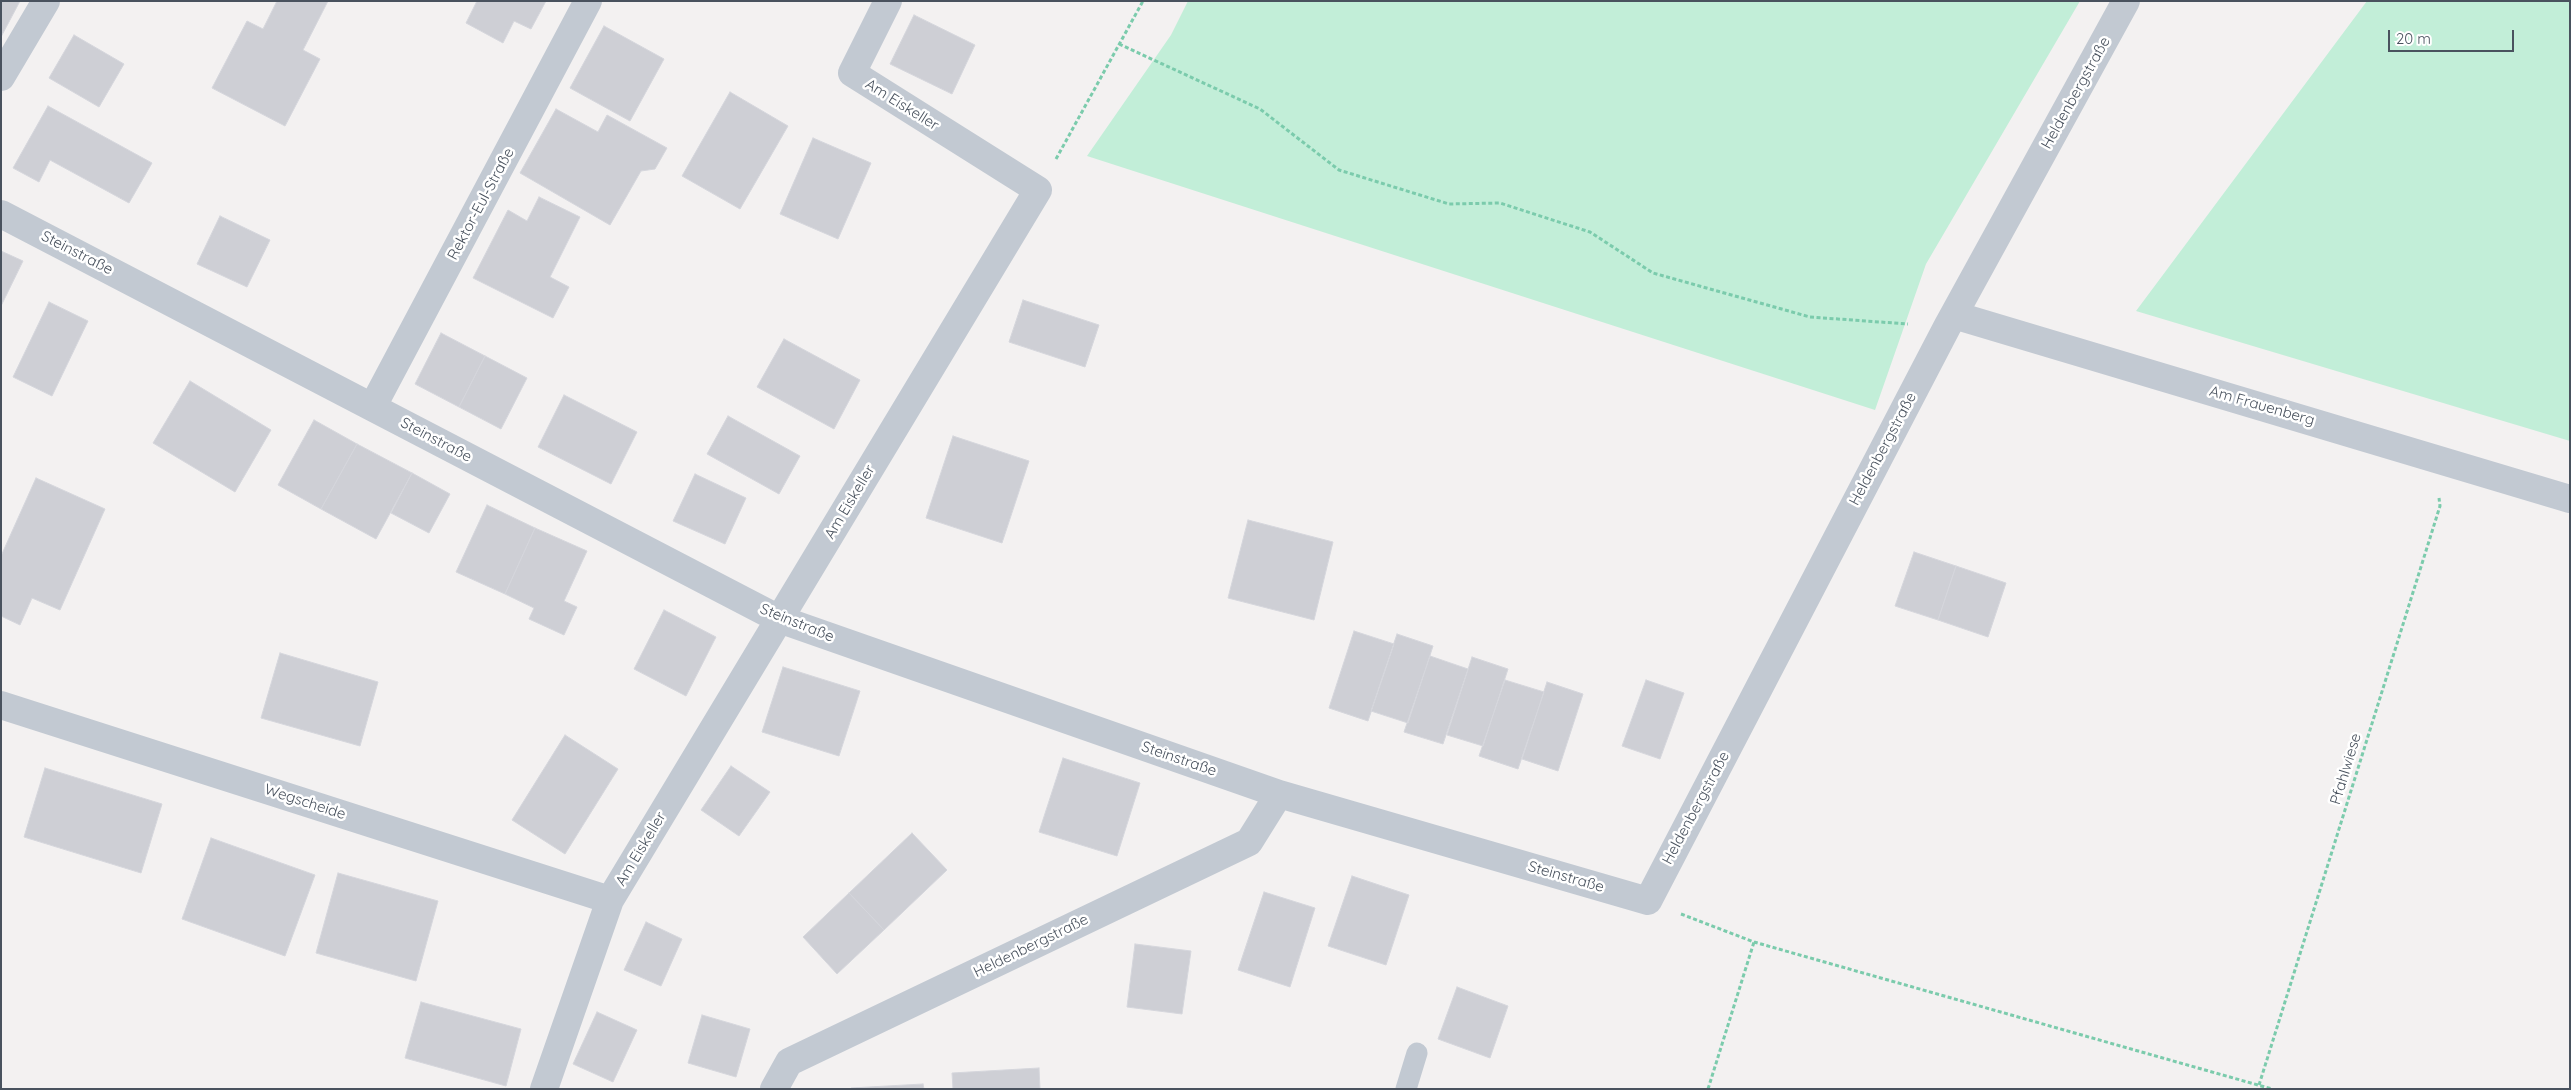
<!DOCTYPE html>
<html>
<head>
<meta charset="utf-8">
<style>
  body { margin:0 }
  #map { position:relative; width:2571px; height:1090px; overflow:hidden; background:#f3f1f1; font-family:Quicksand,sans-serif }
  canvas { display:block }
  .frame { position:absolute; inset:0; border:2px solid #49525e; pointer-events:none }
  .scale { position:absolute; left:2388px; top:30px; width:126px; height:22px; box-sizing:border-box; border:2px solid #49525e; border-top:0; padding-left:6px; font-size:15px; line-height:18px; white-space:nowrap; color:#49525e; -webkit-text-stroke:4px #fff; paint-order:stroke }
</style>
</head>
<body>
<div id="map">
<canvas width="2571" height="1090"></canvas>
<div class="frame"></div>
<div class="scale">20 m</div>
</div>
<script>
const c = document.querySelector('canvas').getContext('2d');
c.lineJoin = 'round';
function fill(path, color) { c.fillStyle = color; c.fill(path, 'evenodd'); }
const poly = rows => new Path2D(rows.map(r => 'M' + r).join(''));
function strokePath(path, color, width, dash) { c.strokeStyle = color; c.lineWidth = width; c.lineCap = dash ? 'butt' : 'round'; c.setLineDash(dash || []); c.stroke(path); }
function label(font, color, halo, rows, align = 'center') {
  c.font = font + ' Quicksand,sans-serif'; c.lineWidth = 5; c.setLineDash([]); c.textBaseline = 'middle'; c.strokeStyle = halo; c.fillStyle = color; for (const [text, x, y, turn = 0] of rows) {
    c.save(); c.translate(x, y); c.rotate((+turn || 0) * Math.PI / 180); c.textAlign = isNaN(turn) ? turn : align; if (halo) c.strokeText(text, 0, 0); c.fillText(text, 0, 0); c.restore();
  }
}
fill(poly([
  [1188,1,2080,1,1926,264,1875,410,1087,156,1171,35],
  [2367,1,2570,1,2570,441,2136,311]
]), '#c2eed8');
const building = poly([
  [1,1,20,1,1,37,1,1],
  [277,1,328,1,303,50,320,59,285,126,212,88,247,21,263,29,277,1],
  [477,1,546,1,531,29,514,21,503,43,466,23,477,1],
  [914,15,975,45,952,94,890,64,914,15],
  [604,26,664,59,630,121,570,88,604,26],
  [74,35,124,64,99,107,49,78,74,35],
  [730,92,788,126,740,209,682,176,730,92],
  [48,106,152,163,129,203,50,160,39,182,13,168,48,106],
  [556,109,598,132,607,115,667,148,655,169,641,171,610,225,520,173,556,109],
  [813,138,871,163,838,239,780,214,813,138],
  [539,197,580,217,550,277,569,287,553,318,473,278,508,210,527,221,539,197],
  [220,216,270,240,247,287,197,264,220,216],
  [1,251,23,261,1,306,1,251],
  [1023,300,1099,325,1085,367,1009,342,1023,300],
  [49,302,88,321,52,396,13,377,49,302],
  [441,333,485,356,459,407,415,384,441,333],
  [784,339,860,380,834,429,757,387,784,339],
  [485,356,527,378,501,429,459,407,485,356],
  [190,381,271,430,235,492,153,443,190,381],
  [564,395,637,432,611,484,538,447,564,395],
  [728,416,800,456,779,494,707,454,728,416],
  [314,420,357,444,321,509,278,485,314,420],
  [953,436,1029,461,1002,543,926,518,953,436],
  [357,444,412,473,376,539,321,509,357,444],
  [412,473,450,494,429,533,391,513,412,473],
  [695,474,746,498,725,544,673,521,695,474],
  [36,478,105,509,60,610,32,598,20,625,1,616,1,556,36,478],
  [487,505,535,528,505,594,456,572,487,505],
  [1248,520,1333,542,1314,620,1228,598,1248,520],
  [535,528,587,551,564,601,577,607,564,635,529,619,534,608,505,594,535,528],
  [1914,552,1956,566,1938,620,1895,606,1914,552],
  [1956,566,2006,583,1988,637,1938,620,1956,566],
  [664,610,716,637,686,696,634,669,664,610],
  [1354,631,1394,644,1368,721,1329,708,1354,631],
  [1397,634,1433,646,1408,723,1371,711,1397,634],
  [280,653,378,682,360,746,261,718,280,653],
  [1430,656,1468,669,1443,744,1404,732,1430,656],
  [1472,657,1508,669,1483,746,1447,735,1472,657],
  [783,667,860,691,839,756,762,732,783,667],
  [1505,680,1544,692,1518,769,1479,756,1505,680],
  [1646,680,1684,693,1660,759,1622,746,1646,680],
  [1547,682,1583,694,1558,771,1522,759,1547,682],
  [565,735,618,769,565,854,512,820,565,735],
  [1063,758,1140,783,1117,856,1039,832,1063,758],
  [731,766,770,792,739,836,701,810,731,766],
  [45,768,162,804,141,873,24,837,45,768],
  [912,833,947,870,884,930,849,893,912,833],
  [211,838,315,875,285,956,182,919,211,838],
  [338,873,438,901,416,981,316,953,338,873],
  [1352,876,1409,895,1386,965,1328,946,1352,876],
  [1264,892,1315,908,1290,987,1238,970,1264,892],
  [849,893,884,930,837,974,803,937,849,893],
  [646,922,682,939,661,986,624,970,646,922],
  [1135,944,1191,951,1182,1014,1127,1007,1135,944],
  [1457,987,1508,1006,1490,1058,1438,1039,1457,987],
  [421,1002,521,1029,506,1086,405,1058,421,1002],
  [597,1012,637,1030,613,1082,573,1064,597,1012],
  [702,1015,750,1029,736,1077,688,1063,702,1015],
  [1039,1068,1040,1089,953,1089,952,1073,1039,1068],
  [923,1084,924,1089,851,1089,851,1088,923,1084]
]);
fill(building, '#cecfd5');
strokePath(building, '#d5d6dc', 1);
strokePath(poly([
  [1119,44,1260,109,1339,170,1449,204,1500,203,1590,232,1653,273,1810,317,1908,324],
  [1056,159,1143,1],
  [1681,914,1754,942,2272,1089],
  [2259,1085,2440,506,2439,498],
  [1708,1089,1754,942]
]), '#7bcbac', 3, [4, 2.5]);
strokePath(poly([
  [1406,1089,1417,1053]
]), '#c2c9d2', 21);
strokePath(poly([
  [1,77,46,1],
  [1,214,779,619,1279,794,1648,901,1947,327,2126,1],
  [1954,315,2570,499],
  [373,406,588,1],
  [1,705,610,900],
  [544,1089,610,900,1038,190,852,73,888,1],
  [774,1089,789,1062,1249,842,1279,794]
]), '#c2c9d2', 28);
label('15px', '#49525e', '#fff', [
  ["Heldenbergstraße",2076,93,-61],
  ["Am Eiskeller",902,105,32],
  ["Rektor-Eul-Straße",481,204,-62],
  ["Steinstraße",77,253,27],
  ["Am Frauenberg",2262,406,16],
  ["Steinstraße",436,440,28],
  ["Heldenbergstraße",1883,449,-62],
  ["Am Eiskeller",850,502,-59],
  ["Steinstraße",797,623,22],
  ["Steinstraße",1179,759,19],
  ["Pfahlwiese",2346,769,-73],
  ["Wegscheide",305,802,18],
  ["Heldenbergstraße",1696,808,-62],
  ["Am Eiskeller",641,849,-59],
  ["Steinstraße",1566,877,16],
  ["Heldenbergstraße",1031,946,-26]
]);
</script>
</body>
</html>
